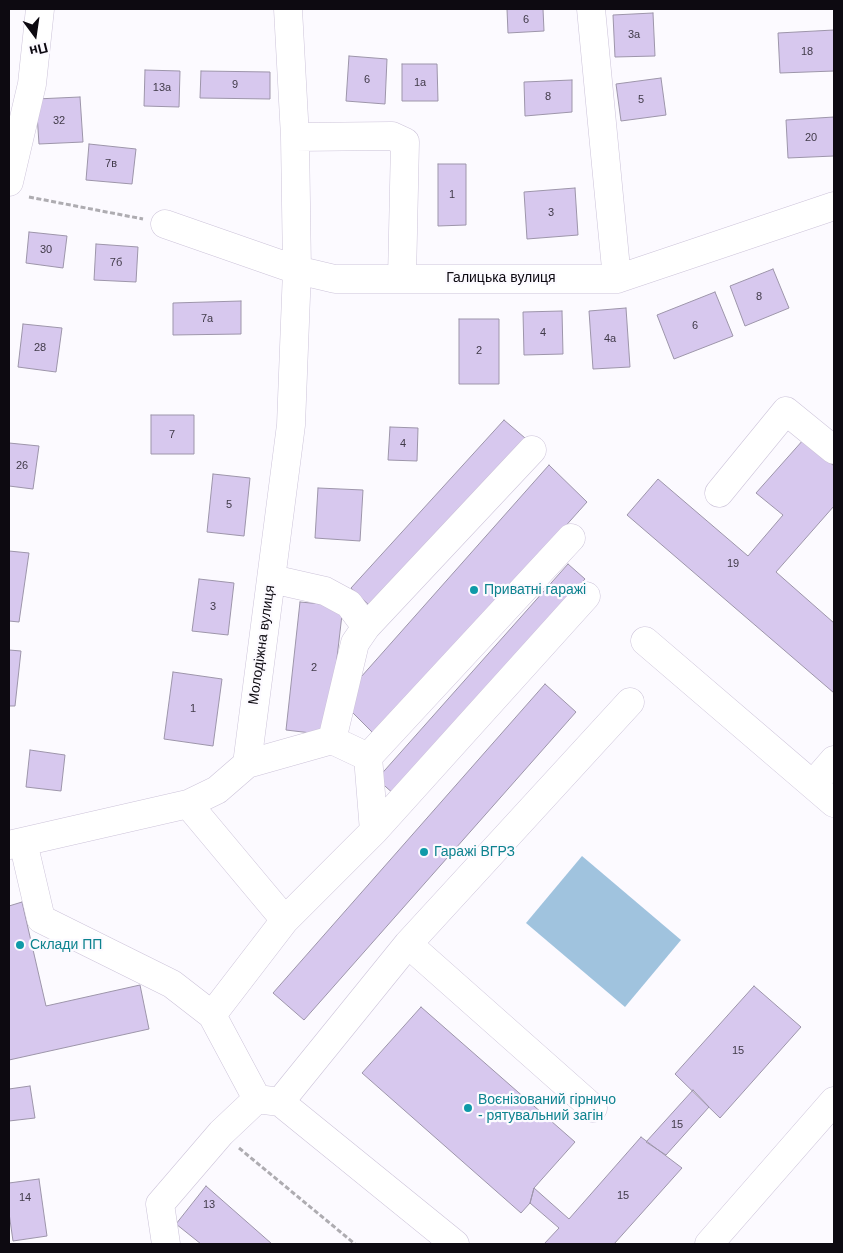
<!DOCTYPE html>
<html>
<head>
<meta charset="utf-8">
<style>
  body { margin:0 }
  #map { position:relative; width:843px; height:1253px; overflow:hidden; background:#fcfaff; font-family:Arial,sans-serif }
  canvas { display:block }
  .frame { position:absolute; inset:0; border:10px solid #0d0a11; pointer-events:none }
  .north { position:absolute; left:10px; top:10px; width:50px; height:50px; -webkit-text-stroke:4px #fcfaff; paint-order:stroke; rotate:166deg; font-size:14px; font-weight:700; line-height:20px; text-align:center; color:#0d0a11 }
  .north::after { content:''; display:block; margin:auto; width:18px; height:22px; background:#0d0a11; clip-path:polygon(50% 0,100% 100%,50% 72%,0 100%) }
</style>
</head>
<body>
<div id="map">
<canvas width="843" height="1253"></canvas>
<div class="frame"></div>
<div class="north">Пн</div>
</div>
<script>
const c = document.querySelector('canvas').getContext('2d');
c.lineJoin = 'round';
function fill(path, color) { c.fillStyle = color; c.fill(path, 'evenodd'); }
const poly = rows => new Path2D(rows.map(r => 'M' + r).join(''));
function strokePath(path, color, width, dash) { c.strokeStyle = color; c.lineWidth = width; c.lineCap = dash ? 'butt' : 'round'; c.setLineDash(dash || []); c.stroke(path); }
function label(font, color, halo, rows, align = 'center') {
  c.font = font + ' Arial,sans-serif'; c.lineWidth = 4.5; c.setLineDash([]); c.textBaseline = 'middle'; c.strokeStyle = halo; c.fillStyle = color; for (const [text, x, y, turn = 0] of rows) {
    c.save(); c.translate(x, y); c.rotate((+turn || 0) * Math.PI / 180); c.textAlign = isNaN(turn) ? turn : align; if (halo) c.strokeText(text, 0, 0); c.fillText(text, 0, 0); c.restore();
  }
}
fill(poly([
  [582,856,681,940,625,1007,526,923]
]), '#a0c3de');
const building = poly([
  [507,9,543,9,544,31,508,33,507,9],
  [653,13,655,56,615,57,613,15,653,13],
  [834,30,834,71,780,73,778,33,834,30],
  [349,56,387,59,385,104,346,101,349,56],
  [402,64,437,64,438,101,402,101,402,64],
  [145,70,180,71,179,107,144,106,145,70],
  [201,71,270,72,270,99,200,98,201,71],
  [661,78,666,115,621,121,616,84,661,78],
  [572,80,572,112,525,116,524,82,572,80],
  [80,97,83,142,39,144,36,99,80,97],
  [834,117,834,156,788,158,786,120,834,117],
  [89,144,136,149,132,184,86,180,89,144],
  [438,164,466,164,466,225,438,226,438,164],
  [575,188,578,235,527,239,524,192,575,188],
  [29,232,67,236,63,268,26,263,29,232],
  [96,244,138,247,136,282,94,280,96,244],
  [773,269,789,308,745,326,730,286,773,269],
  [715,292,733,336,674,359,657,315,715,292],
  [241,301,241,334,173,335,173,303,241,301],
  [626,308,630,367,593,369,589,311,626,308],
  [562,311,563,354,524,355,523,312,562,311],
  [459,319,499,319,499,384,459,384,459,319],
  [23,324,62,328,56,372,18,367,23,324],
  [151,415,194,415,194,454,151,454,151,415],
  [504,420,525,438,371,607,351,588,504,420],
  [390,427,418,428,417,461,388,460,390,427],
  [804,439,834,466,834,506,776,572,834,623,834,693,627,515,658,479,748,556,783,515,756,493,804,439],
  [9,443,39,446,33,489,9,486,9,443],
  [549,465,587,502,377,737,351,711,361,677,549,465],
  [213,474,250,478,244,536,207,532,213,474],
  [318,488,363,490,360,541,315,538,318,488],
  [9,551,29,553,19,622,9,621,9,551],
  [568,564,585,579,395,795,377,779,568,564],
  [199,579,234,583,228,635,192,631,199,579],
  [300,602,343,606,328,735,286,730,300,602],
  [9,650,21,651,15,706,9,706,9,650],
  [173,672,222,679,213,746,164,739,173,672],
  [545,684,576,712,304,1020,273,993,545,684],
  [30,750,65,755,61,791,26,787,30,750],
  [22,902,46,1006,140,985,149,1029,9,1060,9,906,22,902],
  [754,986,801,1027,720,1118,675,1074,754,986],
  [421,1007,575,1142,534,1188,530,1203,521,1213,362,1073,421,1007],
  [30,1086,35,1118,9,1121,9,1089,30,1086],
  [693,1090,709,1107,666,1155,646,1142,693,1090],
  [641,1137,682,1168,614,1244,544,1244,559,1228,530,1203,534,1188,569,1219,641,1137],
  [39,1179,47,1236,13,1241,9,1213,9,1183,39,1179],
  [206,1186,272,1244,201,1244,176,1224,206,1186]
]);
fill(building, '#d7c8ee');
strokePath(building, '#9d95aa', 1);
const minor = poly([
  [591,9,617,279],
  [295,137,392,136,405,142,402,278],
  [9,182,32,84,40,9],
  [165,224,297,270,335,279,617,279,834,206],
  [719,493,786,411,834,450],
  [272,579,325,591,349,604,366,627],
  [645,641,834,803],
  [332,740,355,643,366,627,532,450],
  [247,764,332,740,368,757],
  [814,783,834,760],
  [188,804,285,920,212,1015],
  [374,831,586,596],
  [23,842,41,919,172,984,212,1015,257,1099,280,1102,455,1244],
  [9,845,188,804,217,790,247,764,291,425,297,270,295,137,288,9],
  [285,920,374,831,368,757,571,538],
  [408,944,593,1108],
  [280,1102,408,944,630,702],
  [166,1244,160,1204,221,1133,257,1099],
  [709,1244,834,1101]
]);
strokePath(minor, '#ccc3d9', 29);
strokePath(poly([
  [29,197,143,219],
  [239,1148,355,1244]
]), '#aeacb1', 3, [5, 2.5]);
strokePath(minor, '#fff', 28);
for (const [x, y, r, color] of [
  [474,590,5,"#0f9aa8"],
  [424,852,5,"#0f9aa8"],
  [20,945,5,"#0f9aa8"],
  [468,1108,5,"#0f9aa8"]
]) { const dot = new Path2D(); dot.arc(x, y, r, 0, 2 * Math.PI); c.fillStyle = color; c.fill(dot); strokePath(dot, '#fcfaff', 2); }
label('11px', '#403a48', null, [
  ["6",526,20],
  ["3а",634,35],
  ["18",807,52],
  ["6",367,80],
  ["1а",420,83],
  ["9",235,85],
  ["13а",162,88],
  ["8",548,97],
  ["5",641,100],
  ["32",59,121],
  ["20",811,138],
  ["7в",111,164],
  ["1",452,195],
  ["3",551,213],
  ["30",46,250],
  ["7б",116,263],
  ["8",759,297],
  ["7а",207,319],
  ["6",695,326],
  ["4",543,333],
  ["4а",610,339],
  ["28",40,348],
  ["2",479,351],
  ["7",172,435],
  ["4",403,444],
  ["26",22,466],
  ["5",229,505],
  ["19",733,564],
  ["3",213,607],
  ["2",314,668],
  ["1",193,709],
  ["15",738,1051],
  ["15",677,1125],
  ["15",623,1196],
  ["14",25,1198],
  ["13",209,1205]
]);
label('14px', '#0d0a11', '#fcfaff', [
  ["Галицька вулиця",501,278],
  ["Молодіжна вулиця",262,645,-82]
]);
label('14px', '#0d838f', '#fcfaff', [
  ["Приватні гаражі",484,590],
  ["Гаражі ВГРЗ",434,852],
  ["Склади ПП",30,945],
  ["Воєнізований гірничо",478,1100],
  ["- рятувальний загін",478,1116]
], 'left');
</script>
</body>
</html>
